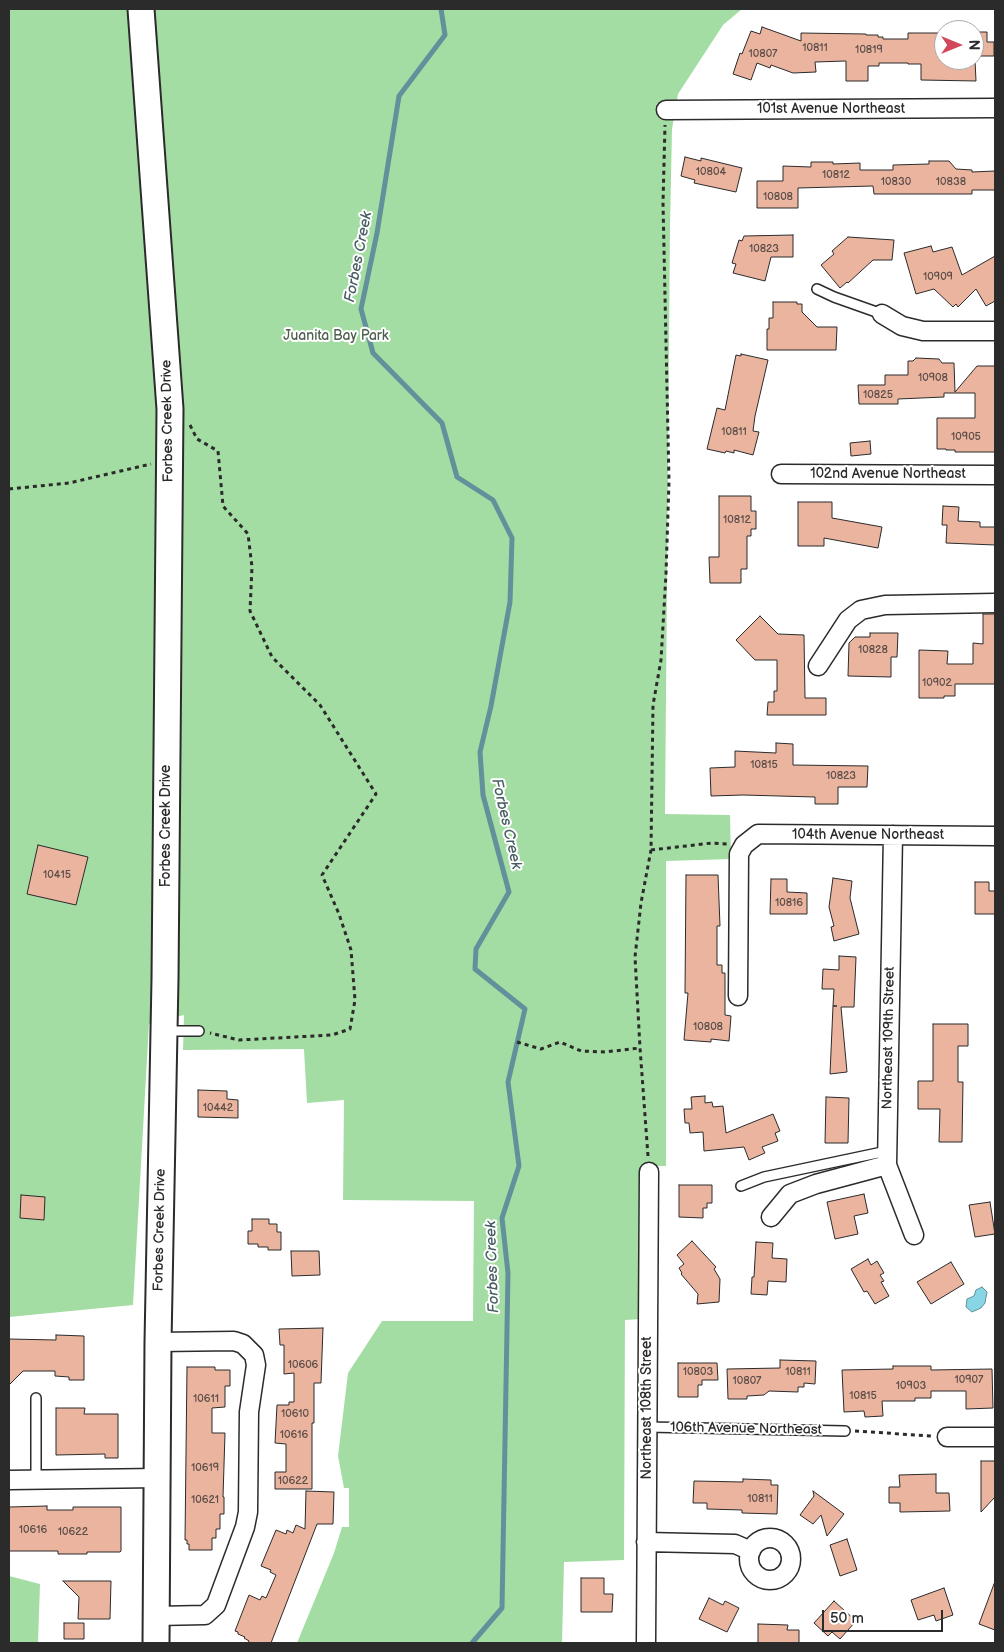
<!DOCTYPE html>
<html>
<head>
<meta charset="utf-8">
<style>
  body { margin:0 }
  #map { position:relative; width:1004px; height:1652px; overflow:hidden; background:#fff; font-family:"Balsamiq Sans",sans-serif }
  canvas { display:block }
  .frame { position:absolute; inset:0; border:10px solid #2b2b2b; pointer-events:none }
  .north { position:absolute; left:934px; top:20px; width:50px; height:50px; box-sizing:border-box; background:#fff; border:1px solid #aaa; border-radius:50%; rotate:90deg; font-size:14px; font-weight:700; line-height:20px; text-align:center; color:#2b2b2b }
  .north::after { content:''; display:block; margin:auto; width:18px; height:22px; background:#d1495b; clip-path:polygon(50% 0,100% 100%,50% 72%,0 100%) }
  .scale { position:absolute; left:822px; top:1610px; width:121px; height:22px; box-sizing:border-box; border:2px solid #2b2b2b; border-top:0; padding-left:6px; font-size:15px; line-height:18px; white-space:nowrap; color:#2b2b2b; -webkit-text-stroke:4px #fff; paint-order:stroke }
</style>
</head>
<body>
<div id="map">
<canvas width="1004" height="1652"></canvas>
<div class="frame"></div>
<div class="north">N</div>
<div class="scale">50 m</div>
</div>
<script>
const c = document.querySelector('canvas').getContext('2d');
c.lineJoin = 'round';
function fill(path, color) { c.fillStyle = color; c.fill(path, 'evenodd'); }
const poly = rows => new Path2D(rows.map(r => 'M' + r).join(''));
function strokePath(path, color, width, dash) { c.strokeStyle = color; c.lineWidth = width; c.lineCap = dash ? 'butt' : 'round'; c.setLineDash(dash || []); c.stroke(path); }
function label(font, color, halo, rows, align = 'center') {
  c.font = font + ' "Balsamiq Sans",sans-serif'; c.lineWidth = 4; c.setLineDash([]); c.textBaseline = 'middle'; c.strokeStyle = halo; c.fillStyle = color; for (const [text, x, y, turn = 0] of rows) {
    c.save(); c.translate(x, y); c.rotate((+turn || 0) * Math.PI / 180); c.textAlign = isNaN(turn) ? turn : align; if (halo) c.strokeText(text, 0, 0); c.fillText(text, 0, 0); c.restore();
  }
}
fill(poly([
  [9,9,742,9,723,25,678,94,672,129,670,227,665,814,730,815,731,859,666,861,666,1166,642,1166,642,1319,625,1320,624,1560,564,1562,562,1643,297,1643,334,1553,342,1527,349,1527,349,1488,344,1488,338,1456,348,1373,382,1321,473,1321,474,1201,343,1200,344,1100,307,1103,304,1049,183,1050,184,1015,149,1024,133,1305,9,1317],
  [9,1576,40,1584,38,1643,9,1643]
]), '#a3dda3');
const water = poly([
  [982,1287,987,1292,985,1303,981,1308,972,1312,966,1307,967,1299,974,1296,976,1290,982,1287]
]);
fill(water, '#87d5e5');
strokePath(water, '#62919b', 1);
strokePath(poly([
  [441,9,445,35,399,96,377,233,361,309,373,353,442,423,457,477,493,500,512,538,510,602,491,706,480,752,483,795,509,892,476,949,475,969,525,1009,508,1082,519,1166,502,1218,508,1273,502,1608,472,1643]
]), '#62919b', 5);
const building = poly([
  [762,27,801,41,801,33,866,34,866,35,878,35,878,37,883,37,883,39,908,39,908,33,944,33,944,60,975,60,976,81,921,80,921,64,908,64,908,63,879,63,879,66,868,66,868,81,846,81,846,61,815,62,816,72,793,73,771,65,770,68,757,63,751,80,733,74,740,53,742,54,751,31,760,34,762,27],
  [974,32,987,32,987,42,994,42,994,56,974,56,974,32],
  [685,157,701,161,701,158,742,168,736,192,694,183,695,180,681,176,685,157],
  [929,161,949,161,956,169,972,170,972,172,995,171,995,190,972,190,972,194,874,194,873,186,798,188,798,208,757,208,757,181,783,181,783,166,811,167,811,162,833,162,833,164,860,163,860,170,893,170,893,165,929,164,929,161],
  [793,235,793,257,771,257,765,281,733,273,736,264,732,263,739,240,742,241,744,236,793,235],
  [848,237,894,240,892,260,873,260,848,283,847,282,840,288,821,265,834,254,832,251,848,237],
  [931,246,933,252,952,247,962,275,995,256,995,301,986,306,976,289,958,307,956,304,953,307,934,289,916,294,904,253,931,246],
  [773,302,797,302,797,304,802,304,802,312,817,327,837,327,836,350,767,350,767,329,769,329,769,318,773,318,773,302],
  [741,354,768,360,755,416,753,431,759,432,753,455,734,450,734,453,726,451,725,453,707,449,717,408,725,410,736,355,741,356,741,354],
  [916,358,939,359,942,363,954,363,955,392,977,366,995,366,995,452,955,452,955,450,946,450,946,449,937,449,937,418,975,418,975,393,944,393,944,397,898,399,898,404,859,404,858,385,885,385,885,375,908,375,908,361,913,361,916,358],
  [870,441,871,454,851,456,850,443,870,441],
  [719,496,751,496,751,511,756,511,756,529,751,529,751,536,747,536,747,569,741,569,741,583,710,583,709,557,719,557,719,496],
  [798,502,832,502,832,518,882,527,878,548,824,538,824,546,798,546,798,502],
  [943,506,959,507,958,521,980,522,980,527,995,527,995,545,946,543,947,525,942,525,943,506],
  [983,614,995,614,995,684,955,684,955,696,944,696,944,698,919,698,919,650,948,651,947,664,973,664,973,643,983,644,983,614],
  [760,616,778,634,804,635,805,698,826,698,826,715,767,715,768,702,774,702,774,691,777,691,777,660,755,660,736,640,760,616],
  [870,633,898,633,897,657,891,657,891,677,848,676,849,643,855,637,870,637,870,633],
  [776,743,793,744,793,765,868,766,867,787,838,787,838,804,815,804,815,797,743,795,711,796,710,768,735,767,735,751,776,753,776,743],
  [38,845,88,857,76,905,27,894,38,845],
  [686,875,718,875,720,926,717,926,717,965,722,965,722,973,725,973,725,1015,731,1016,729,1041,711,1039,711,1042,684,1040,688,993,685,993,686,875],
  [833,878,852,881,850,898,859,934,834,941,831,927,834,926,829,907,833,878],
  [771,879,787,879,787,892,807,893,807,914,770,914,771,879],
  [975,882,989,882,989,891,995,891,995,914,975,914,975,882],
  [839,956,856,957,854,1007,841,1007,847,1072,830,1074,833,1006,837,1006,833,1006,834,989,822,989,823,969,839,970,839,956],
  [933,1024,968,1024,968,1046,958,1046,958,1082,963,1082,962,1142,939,1142,940,1109,918,1109,918,1081,933,1081,933,1024],
  [198,1090,227,1091,227,1099,238,1100,238,1118,198,1117,198,1090],
  [705,1096,705,1103,712,1102,713,1107,723,1106,726,1133,773,1114,780,1131,775,1133,778,1141,762,1147,765,1153,749,1160,744,1147,704,1151,703,1132,690,1133,689,1123,685,1123,684,1109,692,1109,691,1097,705,1096],
  [826,1097,849,1098,848,1143,825,1143,826,1097],
  [679,1185,712,1185,712,1203,707,1203,707,1208,703,1208,703,1218,679,1217,679,1185],
  [864,1194,868,1213,854,1216,858,1234,835,1239,827,1202,864,1194],
  [21,1195,45,1197,44,1220,20,1218,21,1195],
  [990,1202,995,1234,975,1237,969,1205,990,1202],
  [252,1219,269,1219,269,1224,277,1224,277,1232,281,1232,281,1250,268,1250,268,1247,258,1247,258,1244,248,1244,248,1231,252,1231,252,1219],
  [692,1241,716,1267,714,1269,720,1279,719,1302,697,1304,698,1294,681,1274,682,1273,679,1268,684,1264,677,1255,692,1241],
  [756,1242,773,1243,772,1258,787,1259,786,1282,768,1281,767,1295,751,1294,752,1277,754,1277,756,1242],
  [291,1251,319,1251,320,1275,292,1276,291,1251],
  [868,1259,871,1265,877,1261,884,1273,880,1275,884,1281,881,1282,889,1296,875,1304,867,1291,864,1292,851,1269,868,1259],
  [951,1262,964,1284,931,1304,917,1282,951,1262],
  [323,1328,321,1383,314,1383,314,1423,312,1423,312,1489,275,1489,275,1472,286,1472,286,1444,275,1443,277,1405,289,1405,289,1402,294,1402,294,1373,284,1374,284,1345,280,1345,279,1329,323,1328],
  [56,1335,84,1336,84,1380,69,1380,69,1377,55,1376,55,1371,23,1371,9,1385,9,1339,56,1340,56,1335],
  [780,1360,816,1361,815,1384,804,1383,804,1387,798,1387,798,1392,769,1391,764,1395,747,1396,747,1399,728,1399,727,1369,780,1368,780,1360],
  [678,1363,717,1363,718,1380,702,1380,702,1385,698,1385,698,1397,678,1397,678,1363],
  [893,1366,931,1366,931,1370,992,1369,993,1408,966,1409,966,1391,931,1391,931,1398,915,1398,915,1401,882,1401,883,1416,865,1417,864,1411,844,1412,842,1370,893,1369,893,1366],
  [187,1367,215,1367,215,1370,230,1370,230,1386,225,1386,225,1407,212,1408,212,1433,225,1433,223,1497,224,1497,224,1514,220,1514,220,1529,216,1529,216,1538,212,1538,212,1550,189,1550,189,1544,187,1544,187,1540,185,1540,187,1367],
  [56,1408,85,1408,84,1414,118,1414,118,1458,105,1458,105,1454,56,1455,56,1408],
  [981,1461,995,1461,995,1497,981,1512,981,1461],
  [936,1474,936,1493,949,1493,950,1511,900,1512,900,1503,889,1503,889,1487,900,1487,899,1475,936,1474],
  [743,1479,771,1480,771,1485,778,1485,777,1514,742,1513,742,1510,707,1509,707,1503,693,1503,694,1481,743,1482,743,1479],
  [306,1491,334,1492,333,1524,317,1524,271,1643,248,1643,249,1641,244,1638,245,1637,238,1634,238,1632,235,1631,249,1595,260,1600,262,1596,266,1598,276,1575,270,1572,271,1570,261,1566,276,1530,286,1534,287,1530,293,1533,296,1525,305,1529,306,1491],
  [813,1491,844,1514,827,1536,821,1515,813,1524,800,1515,814,1496,813,1491],
  [47,1506,47,1510,73,1510,73,1507,121,1507,121,1551,120,1552,87,1552,87,1554,58,1554,58,1551,9,1551,9,1507,47,1506],
  [847,1539,857,1570,840,1576,830,1545,847,1539],
  [581,1578,604,1578,604,1594,613,1594,612,1612,581,1612,581,1578],
  [63,1581,111,1581,110,1619,78,1619,79,1597,63,1581],
  [994,1584,995,1584,995,1630,979,1624,994,1584],
  [944,1588,953,1615,936,1621,934,1615,918,1620,911,1600,944,1588],
  [709,1598,723,1605,725,1601,739,1608,727,1632,699,1619,709,1598],
  [834,1601,856,1621,840,1639,832,1632,828,1636,814,1623,834,1601],
  [64,1623,84,1623,84,1639,64,1639,64,1623],
  [758,1624,788,1625,787,1630,799,1630,799,1643,758,1643,758,1624]
]);
fill(building, '#eab49f');
strokePath(building, '#2b2b2b', 1);
const lane = poly([
  [817,289,834,297,882,314],
  [165,1031,199,1031],
  [741,1186,764,1177,887,1151],
  [647,1427,845,1431],
  [36,1481,36,1398]
]);
const street = poly([
  [666,110,995,108],
  [882,314,902,326,923,331,995,331],
  [781,474,995,475],
  [818,666,848,620,861,610,885,605,995,603],
  [893,835,887,1165,914,1235],
  [738,996,739,854,744,845,758,834,995,836],
  [771,1217,790,1194,816,1184,887,1165],
  [947,1437,995,1437],
  [9,1480,158,1478],
  '749 1559a21 21 0 1 1 42 0a21 21 0 1 1-42 0Z',
  [646,1542,735,1544,751,1551],
  [156,1616,205,1615,216,1605,245,1527,248,1512,249,1412,256,1365,254,1355,243,1344,234,1341,158,1342],
  [646,1643,649,1172]
]);
const secondary = poly([
  [141,9,170,409,165,979,158,1342,156,1643]
]);
strokePath(lane, '#2b2b2b', 12);
strokePath(street, '#2b2b2b', 21);
strokePath(secondary, '#2b2b2b', 29);
strokePath(poly([
  [190,425,197,439,218,451,223,506,248,534,252,567,250,611,272,657,320,705,376,794,322,875,339,914,351,950,355,1000,350,1029,332,1035,239,1040,210,1033],
  [9,489,69,483,151,464],
  [651,850,712,843,727,844],
  [517,1042,541,1049,560,1042,581,1051,605,1052,640,1048],
  [648,1156,640,1048,635,957,641,903,651,850,653,705,661,660,666,574,669,481,663,203,665,125],
  [855,1431,931,1436]
]), '#2b2b2b', 3, [4, 4]);
strokePath(lane, '#fff', 9);
strokePath(street, '#fff', 18);
strokePath(secondary, '#fff', 25);
label('11px', '#5b4d48', null, [
  ["10811",815,48],
  ["10819",869,50],
  ["10807",763,54],
  ["10804",711,172],
  ["10812",836,175],
  ["10830",896,182],
  ["10838",951,182],
  ["10808",778,197],
  ["10823",764,249],
  ["10909",938,277],
  ["10908",933,378],
  ["10825",878,395],
  ["10811",734,432],
  ["10905",966,437],
  ["10812",737,520],
  ["10828",873,650],
  ["10902",937,683],
  ["10815",764,765],
  ["10823",841,776],
  ["10415",57,875],
  ["10816",789,903],
  ["10808",708,1027],
  ["10442",218,1108],
  ["10606",303,1365],
  ["10803",698,1372],
  ["10811",798,1372],
  ["10907",969,1380],
  ["10807",747,1381],
  ["10903",911,1386],
  ["10815",863,1396],
  ["10611",206,1399],
  ["10610",295,1414],
  ["10616",294,1435],
  ["10619",205,1468],
  ["10622",293,1481],
  ["10811",760,1499],
  ["10621",205,1500],
  ["10616",33,1530],
  ["10622",73,1532]
]);
label('14px', '#2b2b2b', '#fff', [
  ["101st Avenue Northeast",831,109],
  ["Forbes Creek Drive",168,421,-91],
  ["102nd Avenue Northeast",888,474],
  ["Forbes Creek Drive",166,826,-90],
  ["104th Avenue Northeast",868,835],
  ["Northeast 109th Street",889,1038,-89],
  ["Forbes Creek Drive",160,1230,-89],
  ["Northeast 108th Street",647,1408,-90],
  ["106th Avenue Northeast",746,1429,1]
]);
label('14px', '#4f604f', '#fff', [
  ["Juanita Bay Park",336,336]
]);
label('italic 15px', '#475e63', '#fff', [
  ["Forbes Creek",359,257,-79],
  ["Forbes Creek",506,824,77],
  ["Forbes Creek",493,1267,-92]
]);
</script>
</body>
</html>
